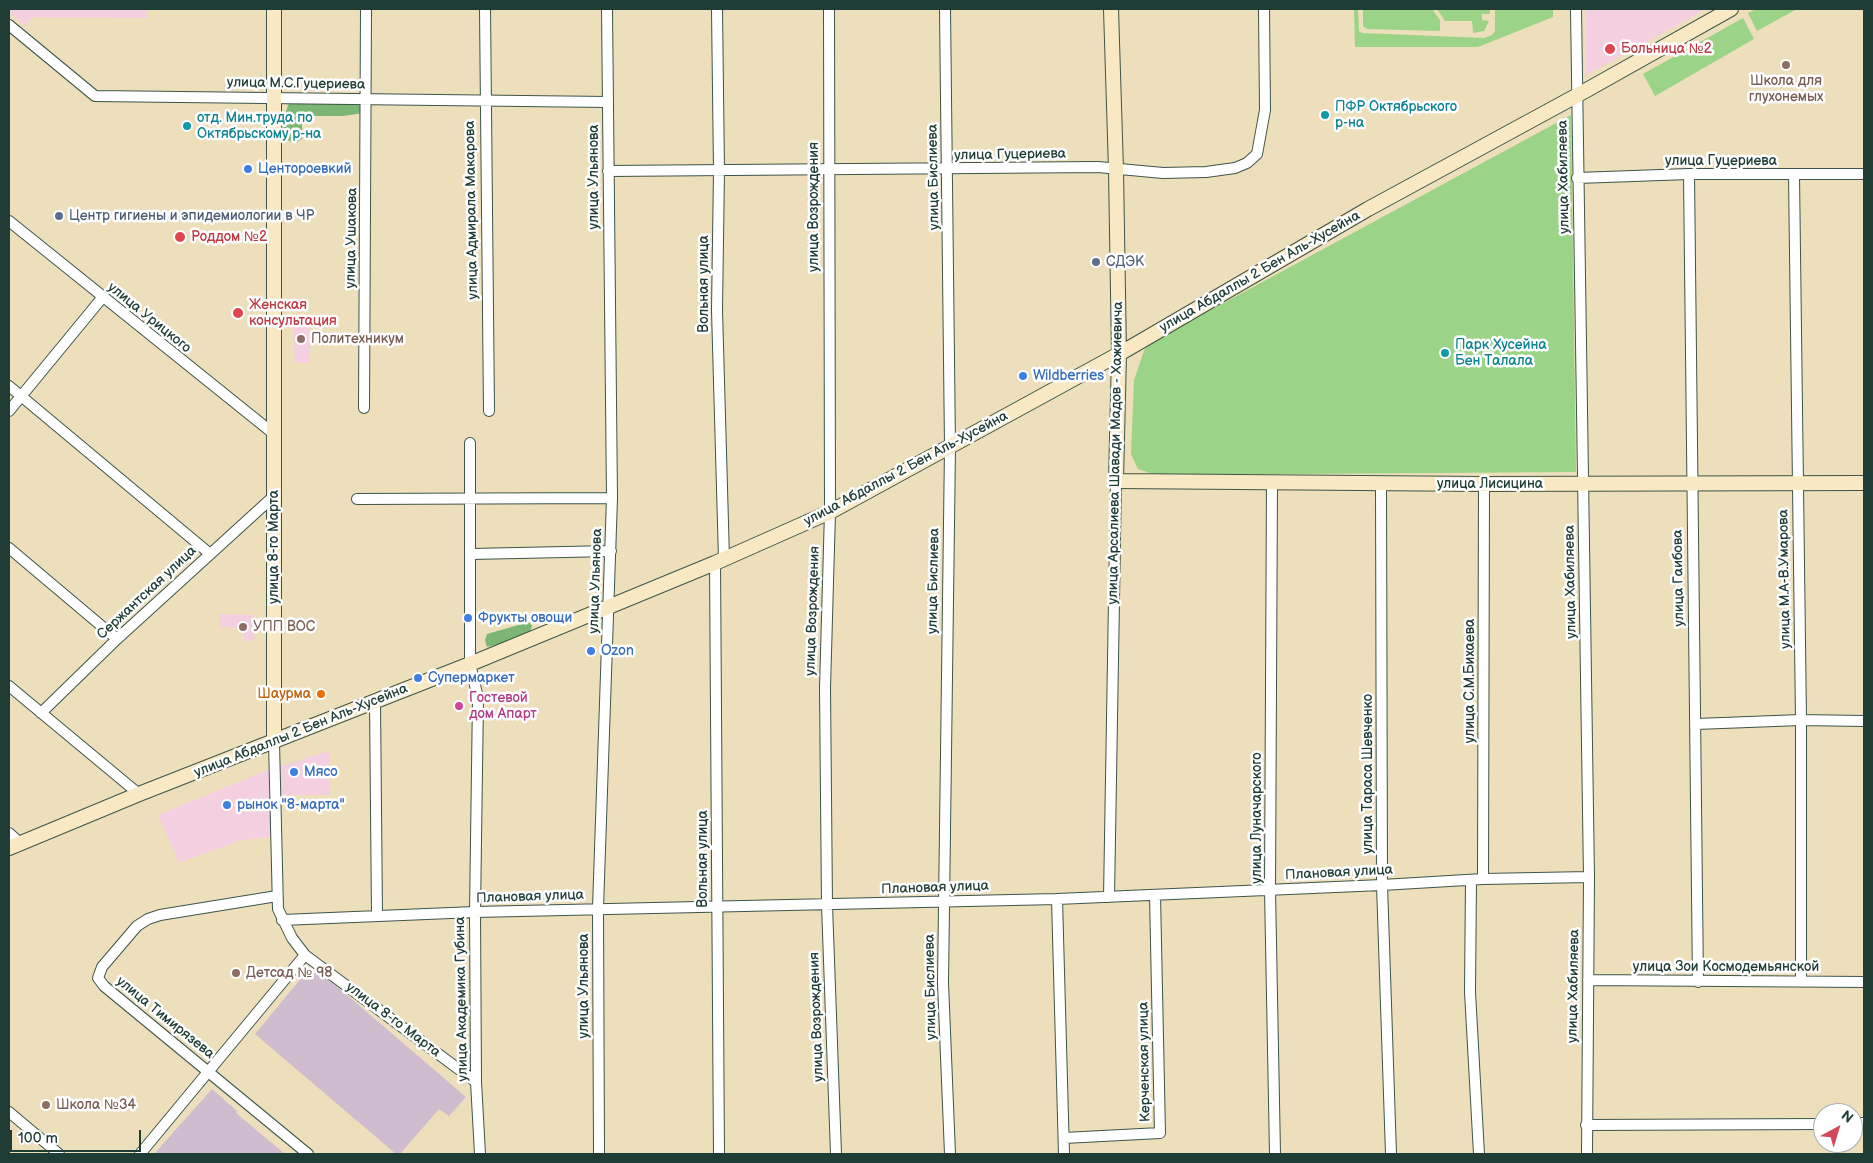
<!DOCTYPE html>
<html>
<head>
<meta charset="utf-8">
<style>
  body { margin:0 }
  #map { position:relative; width:1873px; height:1163px; overflow:hidden; background:#eddebc; font-family:"Balsamiq Sans",sans-serif }
  canvas { display:block }
  .frame { position:absolute; inset:0; border:10px solid #1f3d34; pointer-events:none }
  .north { position:absolute; left:1813px; top:1103px; width:50px; height:50px; box-sizing:border-box; background:#fff; border:1px solid #a5b1ae; border-radius:50%; rotate:39deg; font-size:14px; font-weight:700; line-height:20px; text-align:center; color:#1f3d34 }
  .north::after { content:''; display:block; margin:auto; width:18px; height:22px; background:#d1495b; clip-path:polygon(50% 0,100% 100%,50% 72%,0 100%) }
  .scale { position:absolute; left:10px; top:1130px; width:131px; height:22px; box-sizing:border-box; border:2px solid #1f3d34; border-top:0; padding-left:6px; font-size:15px; line-height:18px; white-space:nowrap; color:#1f3d34; -webkit-text-stroke:4px #fff; paint-order:stroke }
</style>
</head>
<body>
<div id="map">
<canvas width="1873" height="1163"></canvas>
<div class="frame"></div>
<div class="north">N</div>
<div class="scale">100 m</div>
</div>
<script>
const c = document.querySelector('canvas').getContext('2d');
c.lineJoin = 'round';
function fill(path, color) { c.fillStyle = color; c.fill(path, 'evenodd'); }
const poly = rows => new Path2D(rows.map(r => 'M' + r).join(''));
function strokePath(path, color, width, dash) { c.strokeStyle = color; c.lineWidth = width; c.lineCap = dash ? 'butt' : 'round'; c.setLineDash(dash || []); c.stroke(path); }
function label(font, color, halo, rows, align = 'center') {
  c.font = font + ' "Balsamiq Sans",sans-serif'; c.lineWidth = 5; c.setLineDash([]); c.textBaseline = 'middle'; c.strokeStyle = halo; c.fillStyle = color; for (const [text, x, y, turn = 0] of rows) {
    c.save(); c.translate(x, y); c.rotate((+turn || 0) * Math.PI / 180); c.textAlign = isNaN(turn) ? turn : align; if (halo) c.strokeText(text, 0, 0); c.fillText(text, 0, 0); c.restore();
  }
}
fill(poly([
  [9,9,148,9,148,18,32,17,25,26,9,12],
  [1586,9,1706,9,1585,76],
  [308,315,310,363,295,363,293,316],
  [219,614,254,615,254,641,244,641,244,628,219,627],
  [329,751,330,795,272,795,271,837,241,840,179,863,158,815,263,772]
]), '#f3cfe0');
fill(poly([
  [312,965,466,1097,449,1116,439,1109,400,1154,396,1154,255,1034],
  [212,1089,237,1111,236,1113,285,1154,154,1154]
]), '#cfbdcf');
fill(poly([
  [1354,9,1358,9,1359,31,1362,33,1484,38,1492,35,1495,31,1495,9,1553,9,1553,17,1478,47,1355,47],
  [1363,9,1432,9,1440,20,1440,31,1367,29,1363,26],
  [1437,9,1490,9,1490,14,1482,14,1482,20,1489,21,1484,31,1473,33,1472,21,1445,21],
  [1756,9,1797,9,1757,31,1748,13],
  [1743,18,1754,39,1655,96,1643,74],
  [1571,115,1576,472,1156,475,1138,469,1131,454,1134,380,1146,345]
]), '#9bd487');
fill(poly([
  [346,101,362,104,364,113,343,116,302,116,302,139,295,143,285,139,281,130,288,105,292,102],
  [529,622,532,626,530,633,512,642,487,647,485,640,487,634]
]), '#7cb674');
const street = poly([
  [485,9,489,411],
  [717,9,719,171,717,310,724,559],
  [829,9,830,512,825,688,827,905,836,1154],
  [945,9,950,447,943,983,950,1154],
  [1576,9,1589,877,1587,1154],
  [9,25,95,96,608,102],
  [608,171,1098,167,1163,173,1206,172,1235,168,1247,163,1257,154,1265,110,1264,9],
  [1689,174,1698,982],
  [1794,175,1801,720,1801,982],
  [1577,178,1689,174,1864,174],
  [9,221,274,434],
  [9,386,209,553],
  [364,408,366,9],
  [9,411,102,298],
  [470,443,470,664,478,698,475,912,476,1082,480,1154],
  [1272,483,1270,890,1275,1154],
  [1381,483,1382,885,1391,1154],
  [357,499,612,498],
  [9,548,117,639],
  [471,554,611,551],
  [715,563,719,1154],
  [9,686,139,794],
  [375,702,377,915],
  [41,713,117,639,274,496],
  [1696,724,1801,720,1864,721],
  [274,742,278,909,292,938,305,955,476,1082],
  [9,833,21,844],
  [1483,879,1484,484],
  [1471,880,1470,992,1479,1154],
  [277,896,160,915,148,919,137,926,102,967,98,978,104,986,308,1154],
  [1109,897,1116,481],
  [1057,899,1064,1154],
  [282,920,475,912,1057,899,1382,885,1483,879,1589,877],
  [1588,980,1864,982],
  [9,1112,59,1154],
  [1853,1123,1864,1123],
  [1586,1125,1823,1124],
  [1064,1138,1160,1133,1155,895],
  [140,1154,305,955],
  [599,1154,598,908,612,498,607,9]
]);
const secondary = poly([
  [1111,9,1116,170,1119,354,1116,481,1484,484,1864,483],
  [274,742,274,9],
  [9,848,139,794,470,664,715,563,830,512,1119,354,1368,209,1576,96,1731,9]
]);
strokePath(street, '#3e5548', 12);
strokePath(secondary, '#3e5548', 16);
strokePath(street, '#fff', 10);
strokePath(secondary, '#f8e8c3', 14);
for (const [x, y, r, color] of [
  [1610,49,6,"#e0444e"],
  [1786,65,5,"#8d6e63"],
  [1325,115,5,"#0f9aa8"],
  [187,126,5,"#0f9aa8"],
  [248,169,5,"#3f7fe0"],
  [59,216,5,"#5c6f8a"],
  [180,237,6,"#e0444e"],
  [1096,262,5,"#5c6f8a"],
  [238,313,6,"#e0444e"],
  [301,339,5,"#8d6e63"],
  [1445,353,5,"#0f9aa8"],
  [1023,376,5,"#3f7fe0"],
  [468,618,5,"#3f7fe0"],
  [243,627,5,"#8d6e63"],
  [591,651,5,"#3f7fe0"],
  [418,678,5,"#3f7fe0"],
  [321,694,5,"#e8710a"],
  [459,706,5,"#d1479c"],
  [294,772,5,"#3f7fe0"],
  [227,805,5,"#3f7fe0"],
  [236,973,5,"#8d6e63"],
  [46,1105,5,"#8d6e63"]
]) { const dot = new Path2D(); dot.arc(x, y, r, 0, 2 * Math.PI); c.fillStyle = color; c.fill(dot); strokePath(dot, '#fff', 2); }
label('14px', '#be3a42', '#fff', [
  ["Больница №2",1621,49],
  ["Роддом №2",191,237],
  ["Женская",249,305],
  ["консультация",249,321]
], 'left');
label('14px', '#785e54', '#fff', [
  ["Школа для",1786,81,"center"],
  ["глухонемых",1786,97,"center"],
  ["Политехникум",311,339],
  ["УПП ВОС",253,627],
  ["Детсад № 98",246,973],
  ["Школа №34",56,1105]
], 'left');
label('14px', '#1f3d34', '#fff', [
  ["улица М.С.Гуцериева",296,84,1],
  ["улица Гуцериева",1010,155,-1],
  ["улица Гуцериева",1721,161],
  ["улица Ульянова",594,177,-90],
  ["улица Бислиева",934,177,-91],
  ["улица Хабиляева",1564,177,-91],
  ["улица Возрождения",814,207,-90],
  ["улица Адмирала Макарова",472,210,-91],
  ["улица Ушакова",352,238,-89],
  ["улица Абдаллы 2 Бен Аль-Хусейна",1260,272,-30],
  ["Вольная улица",704,284,-90],
  ["улица Урицкого",149,318,39],
  ["улица Арсалиева Шавади Мадов - Хажиевича",1116,453,-89],
  ["улица Абдаллы 2 Бен Аль-Хусейна",906,469,-28],
  ["улица Лисицина",1490,484],
  ["улица 8-го Марта",274,547,-90],
  ["улица Гаибова",1679,578,-91],
  ["улица М.А-В.Умарова",1785,579,-91],
  ["улица Ульянова",596,581,-88],
  ["улица Бислиева",934,581,-89],
  ["улица Хабиляева",1571,582,-91],
  ["Сержантская улица",147,593,-43],
  ["улица Возрождения",813,611,-88],
  ["улица С.М.Бихаева",1470,681,-90],
  ["улица Абдаллы 2 Бен Аль-Хусейна",301,731,-22],
  ["улица Тараса Шевченко",1368,774,-90],
  ["улица Луначарского",1257,818,-90],
  ["Вольная улица",703,859,-90],
  ["Плановая улица",1339,873,-3],
  ["Плановая улица",935,888,-2],
  ["Плановая улица",530,897,-2],
  ["улица Зои Космодемьянской",1726,967],
  ["улица Ульянова",584,986,-90],
  ["улица Хабиляева",1574,986,-89],
  ["улица Бислиева",931,987,-91],
  ["улица Академика Губина",462,999,-91],
  ["улица Возрождения",817,1017,-92],
  ["улица Тимирязева",165,1018,39],
  ["улица 8-го Марта",393,1020,37],
  ["Керченская улица",1145,1062,-91]
]);
label('14px', '#0d838f', '#fff', [
  ["ПФР Октябрьского",1335,107],
  ["р-на",1335,123],
  ["отд. Мин.труда по",197,118],
  ["Октябрьскому р-на",197,134],
  ["Парк Хусейна",1455,345],
  ["Бен Талала",1455,361]
], 'left');
label('14px', '#366cbe', '#fff', [
  ["Центороевкий",258,169],
  ["Wildberries",1033,376],
  ["Фрукты овощи",478,618],
  ["Ozon",601,651],
  ["Супермаркет",428,678],
  ["Мясо",304,772],
  ["рынок \"8-марта\"",237,805]
], 'left');
label('14px', '#4e5e75', '#fff', [
  ["Центр гигиены и эпидемиологии в ЧР",69,216],
  ["СДЭК",1106,262]
], 'left');
label('14px', '#c56008', '#fff', [
  ["Шаурма",311,694]
], 'right');
label('14px', '#b23c85', '#fff', [
  ["Гостевой",469,698],
  ["дом Апарт",469,714]
], 'left');
</script>
</body>
</html>
